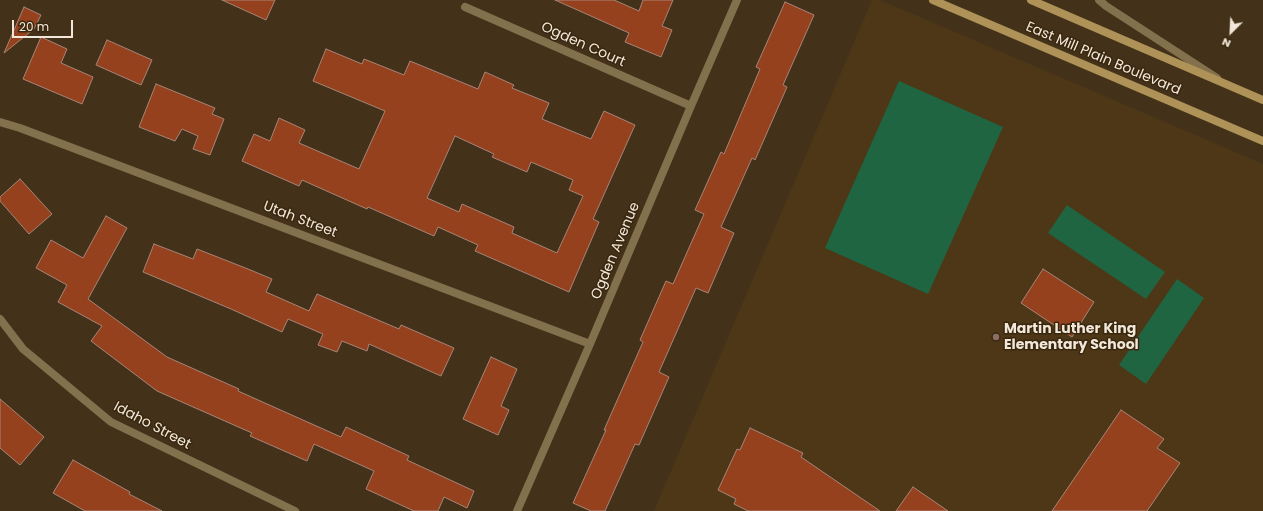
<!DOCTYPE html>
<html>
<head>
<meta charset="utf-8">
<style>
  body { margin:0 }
  #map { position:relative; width:1263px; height:511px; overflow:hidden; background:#433219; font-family:Poppins,sans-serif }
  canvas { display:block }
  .north { position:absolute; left:1211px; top:12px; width:40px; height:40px; -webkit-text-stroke:3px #39280f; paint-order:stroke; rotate:204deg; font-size:11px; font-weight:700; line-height:16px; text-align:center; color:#f2e7d8 }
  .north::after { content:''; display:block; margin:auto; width:14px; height:18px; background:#f2e7d8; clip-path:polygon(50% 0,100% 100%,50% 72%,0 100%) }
  .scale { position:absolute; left:12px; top:20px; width:61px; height:18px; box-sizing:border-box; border:2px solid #f2e7d8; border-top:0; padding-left:5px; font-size:12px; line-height:14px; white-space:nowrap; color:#f2e7d8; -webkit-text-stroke:3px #39280f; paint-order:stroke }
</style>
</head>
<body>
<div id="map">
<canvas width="1263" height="511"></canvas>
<div class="north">N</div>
<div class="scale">20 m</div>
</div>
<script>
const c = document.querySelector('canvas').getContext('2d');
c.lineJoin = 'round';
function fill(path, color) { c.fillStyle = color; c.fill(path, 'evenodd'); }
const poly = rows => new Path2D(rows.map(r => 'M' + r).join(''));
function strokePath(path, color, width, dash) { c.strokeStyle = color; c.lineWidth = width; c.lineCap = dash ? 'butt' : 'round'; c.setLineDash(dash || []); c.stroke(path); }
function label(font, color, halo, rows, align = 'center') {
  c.font = font + ' Poppins,sans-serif'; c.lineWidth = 3; c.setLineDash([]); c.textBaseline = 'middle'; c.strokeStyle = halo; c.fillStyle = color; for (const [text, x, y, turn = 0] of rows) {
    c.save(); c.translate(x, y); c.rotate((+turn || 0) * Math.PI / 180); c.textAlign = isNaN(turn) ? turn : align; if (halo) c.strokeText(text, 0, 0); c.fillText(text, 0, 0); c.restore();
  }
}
fill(poly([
  [872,0,880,0,1263,164,1263,511,654,511]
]), '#4d3717');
fill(poly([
  [899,81,1003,127,928,294,825,248],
  [1067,205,1165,272,1146,299,1048,233],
  [1177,279,1204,298,1146,384,1119,365]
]), '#1f6541');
const building = poly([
  [222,0,275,0,266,20,222,0],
  [555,0,614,0,639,11,643,0,673,0,662,26,672,30,661,57,625,42,629,33,555,0],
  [785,2,814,15,783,85,787,87,755,160,752,158,721,227,734,233,708,293,696,288,659,372,669,377,639,445,635,444,605,511,591,511,573,503,606,430,604,430,643,342,640,340,666,281,673,284,704,214,695,210,721,152,724,154,760,69,756,67,785,2],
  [24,7,41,15,34,29,4,53,24,7],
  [41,37,67,49,61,63,93,77,82,104,23,79,41,37],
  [107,40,152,60,141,85,96,65,107,40],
  [326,49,362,64,364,59,404,75,410,61,478,89,485,72,514,85,512,88,549,103,542,119,591,139,604,111,635,125,593,219,599,222,569,292,475,251,478,245,438,227,434,236,368,207,367,209,302,180,299,186,242,161,254,134,270,141,279,118,305,130,299,143,359,169,385,111,313,81,326,49],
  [455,136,494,154,492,157,527,172,531,162,573,180,569,190,583,196,557,253,512,233,514,227,462,204,459,212,427,198,455,136],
  [156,84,215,108,212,114,224,119,210,155,193,149,198,136,182,129,175,141,139,127,156,84],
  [20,179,52,214,29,234,0,201,0,197,20,179],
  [106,216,127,228,88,299,167,357,239,389,238,391,341,437,346,427,409,456,407,460,474,491,467,508,444,497,438,511,414,511,366,489,374,471,314,444,307,461,250,436,252,433,157,391,91,341,102,326,58,302,67,285,36,268,51,240,83,258,106,216],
  [154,244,193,259,197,249,248,269,272,279,266,292,309,311,317,294,399,329,401,325,454,348,441,376,369,344,367,351,342,341,337,352,318,345,323,334,288,319,282,332,231,309,143,272,154,244],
  [1043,269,1094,302,1072,337,1021,303,1043,269],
  [491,357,517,369,501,406,509,410,498,435,463,419,491,357],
  [0,399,44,437,20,465,0,448,0,399],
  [1121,410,1164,439,1157,448,1180,463,1147,511,1052,511,1121,410],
  [750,428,803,453,801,457,880,511,748,511,734,504,736,499,718,490,737,449,740,450,750,428],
  [73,460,130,492,129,494,162,511,85,511,53,493,73,460],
  [913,487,948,511,896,511,913,487]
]);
fill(building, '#95411d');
strokePath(building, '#a78579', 1);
strokePath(poly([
  [465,7,691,106],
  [0,122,20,128,590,344],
  [0,319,23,349,111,422,295,511],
  [517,511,590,344,691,106,737,0]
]), '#83714e', 8);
strokePath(poly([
  [1099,0,1106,6,1217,78]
]), '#83714e', 8);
strokePath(poly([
  [933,0,1263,141],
  [1031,0,1263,100]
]), '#ae9258', 8);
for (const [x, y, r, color] of [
  [996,337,4,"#8d6e63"]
]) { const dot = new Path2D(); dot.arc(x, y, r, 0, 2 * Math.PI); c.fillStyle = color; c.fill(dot); strokePath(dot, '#39280f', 1.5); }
label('14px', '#f2e7d8', '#39280f', [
  ["Ogden Court",583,45,24],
  ["East Mill Plain Boulevard",1103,59,23],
  ["Utah Street",300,220,21],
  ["Ogden Avenue",616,251,-67],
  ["Idaho Street",152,426,28]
]);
label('bold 14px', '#f2e7d8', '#39280f', [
  ["Martin Luther King",1004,329],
  ["Elementary School",1004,345]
], 'left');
</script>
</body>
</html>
